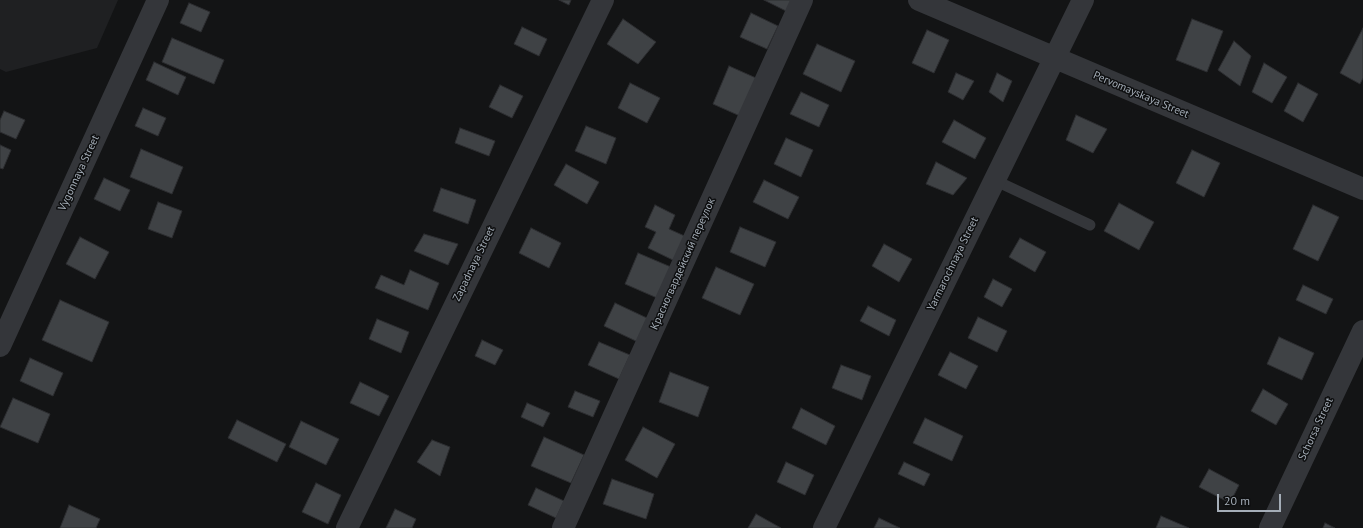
<!DOCTYPE html>
<html>
<head>
<meta charset="utf-8">
<style>
  body { margin:0 }
  #map { position:relative; width:1363px; height:528px; overflow:hidden; background:#131415; font-family:"PT Sans",sans-serif }
  canvas { display:block }
  .scale { position:absolute; left:1217px; top:494px; width:64px; height:18px; box-sizing:border-box; border:2px solid #a4adb7; border-top:0; padding-left:5px; font-size:12px; line-height:14px; white-space:nowrap; color:#a4adb7; -webkit-text-stroke:3px #0e0f10; paint-order:stroke }
</style>
</head>
<body>
<div id="map">
<canvas width="1363" height="528"></canvas>
<div class="scale">20 m</div>
</div>
<script>
const c = document.querySelector('canvas').getContext('2d');
c.lineJoin = 'round';
function fill(path, color) { c.fillStyle = color; c.fill(path, 'evenodd'); }
const poly = rows => new Path2D(rows.map(r => 'M' + r).join(''));
function strokePath(path, color, width, dash) { c.strokeStyle = color; c.lineWidth = width; c.lineCap = dash ? 'butt' : 'round'; c.setLineDash(dash || []); c.stroke(path); }
function label(font, color, halo, rows, align = 'center') {
  c.font = font + ' "PT Sans",sans-serif'; c.lineWidth = 3; c.setLineDash([]); c.textBaseline = 'middle'; c.strokeStyle = halo; c.fillStyle = color; for (const [text, x, y, turn = 0] of rows) {
    c.save(); c.translate(x, y); c.rotate((+turn || 0) * Math.PI / 180); c.textAlign = isNaN(turn) ? turn : align; if (halo) c.strokeText(text, 0, 0); c.fillText(text, 0, 0); c.restore();
  }
}
fill(poly([
  [0,0,118,0,97,48,6,72,0,69]
]), '#1f2022');
const building = poly([
  [559,0,571,0,569,5,559,0],
  [764,0,793,0,788,12,764,0],
  [189,3,210,12,201,32,180,23,189,3],
  [751,13,778,26,767,49,740,37,751,13],
  [623,19,656,42,638,64,607,44,623,19],
  [1192,19,1223,31,1207,72,1176,60,1192,19],
  [522,27,547,39,539,56,514,44,522,27],
  [1363,28,1363,78,1360,84,1340,73,1363,28],
  [927,30,949,40,934,73,912,63,927,30],
  [172,38,224,60,214,84,162,62,172,38],
  [1234,41,1251,56,1240,86,1218,70,1234,41],
  [817,44,855,61,841,92,803,74,817,44],
  [154,62,186,77,178,95,146,80,154,62],
  [1264,63,1287,77,1272,103,1252,92,1264,63],
  [729,66,756,78,740,116,713,104,729,66],
  [956,73,974,81,963,100,948,92,956,73],
  [997,73,1012,81,1003,102,989,92,997,73],
  [630,83,660,98,647,123,618,108,630,83],
  [1298,83,1318,94,1303,122,1284,111,1298,83],
  [500,85,523,96,512,118,489,107,500,85],
  [801,92,829,105,819,127,790,114,801,92],
  [143,108,166,118,158,136,135,126,143,108],
  [4,111,25,120,16,139,0,132,0,120,4,111],
  [1076,115,1107,129,1093,153,1066,140,1076,115],
  [954,120,986,138,975,159,942,142,954,120],
  [586,126,616,138,606,164,575,151,586,126],
  [460,128,495,141,489,156,455,143,460,128],
  [786,138,813,150,801,177,774,164,786,138],
  [0,145,11,150,3,169,0,168,0,145],
  [141,149,183,167,172,194,130,177,141,149],
  [1192,150,1220,163,1204,197,1176,183,1192,150],
  [936,162,967,178,953,195,926,184,936,162],
  [566,164,599,182,587,204,554,185,566,164],
  [104,178,130,190,120,211,94,199,104,178],
  [764,180,799,197,788,219,753,202,764,180],
  [441,188,476,200,468,224,433,211,441,188],
  [158,202,182,211,172,238,148,229,158,202],
  [1119,203,1154,222,1139,250,1104,231,1119,203],
  [655,205,675,215,669,229,689,238,677,262,648,248,656,232,645,227,655,205],
  [1313,205,1339,217,1318,261,1293,249,1313,205],
  [740,227,776,242,765,267,730,252,740,227],
  [531,228,561,243,549,268,519,253,531,228],
  [424,234,458,244,448,265,414,251,424,234],
  [80,237,109,252,95,279,66,264,80,237],
  [1020,238,1046,252,1035,272,1009,257,1020,238],
  [884,244,912,259,899,282,872,266,884,244],
  [638,253,678,270,664,301,625,284,638,253],
  [716,267,754,284,740,315,702,298,716,267],
  [410,270,439,283,428,310,375,288,381,275,404,285,410,270],
  [993,279,1012,289,1002,307,984,297,993,279],
  [1303,285,1333,299,1326,314,1296,300,1303,285],
  [60,300,109,322,92,362,42,340,60,300],
  [615,303,649,319,638,342,604,326,615,303],
  [868,306,896,320,889,336,860,321,868,306],
  [978,317,1007,331,997,352,968,338,978,317],
  [377,319,409,332,401,353,369,339,377,319],
  [1279,337,1314,353,1302,380,1267,364,1279,337],
  [482,340,503,350,495,365,475,356,482,340],
  [599,342,630,355,619,379,588,365,599,342],
  [950,352,978,366,966,389,938,375,950,352],
  [30,358,63,373,53,396,20,381,30,358],
  [841,365,871,376,862,400,832,388,841,365],
  [670,372,709,387,698,417,659,402,670,372],
  [360,382,389,396,379,416,350,403,360,382],
  [1263,389,1288,404,1276,425,1251,411,1263,389],
  [575,391,600,401,593,417,568,407,575,391],
  [13,398,50,414,38,443,0,427,13,398],
  [527,403,550,413,543,427,521,417,527,403],
  [801,408,835,426,826,445,792,428,801,408],
  [925,418,963,436,952,461,913,443,925,418],
  [237,420,286,444,277,462,228,438,237,420],
  [301,421,339,439,326,465,289,447,301,421],
  [643,427,675,444,657,478,625,460,643,427],
  [544,437,584,455,571,483,531,466,544,437],
  [432,440,450,447,440,476,417,462,432,440],
  [786,462,814,475,805,495,777,482,786,462],
  [904,462,930,474,924,486,898,474,904,462],
  [1209,469,1239,485,1230,503,1199,487,1209,469],
  [612,479,654,494,646,519,603,504,612,479],
  [316,483,341,495,328,524,302,512,316,483],
  [536,488,564,501,556,518,528,505,536,488],
  [69,505,100,519,96,528,60,528,69,505],
  [395,509,416,519,412,528,386,528,395,509],
  [756,514,781,528,748,528,756,514],
  [1161,516,1189,528,1156,528,1161,516],
  [879,518,900,528,874,528,879,518],
  [1325,523,1335,528,1323,528,1325,523]
]);
fill(building, '#3f4245');
strokePath(building, '#2d2e31', 1);
strokePath(poly([
  [994,180,1090,225]
]), '#34363a', 11);
strokePath(poly([
  [919,0,1363,189],
  [0,346,158,0],
  [347,528,603,0],
  [563,528,802,0],
  [824,528,1083,0],
  [1270,528,1363,331]
]), '#34363a', 22);
label('11px', '#a4adb7', '#0e0f10', [
  ["Pervomayskaya Street",1141,95,23],
  ["Vygonnaya Street",79,173,-65],
  ["Zapadnaya Street",474,264,-64],
  ["Красногвардейский переулок",683,264,-66],
  ["Yarmarochnaya Street",953,264,-64],
  ["Schorsa Street",1316,429,-65]
]);
</script>
</body>
</html>
